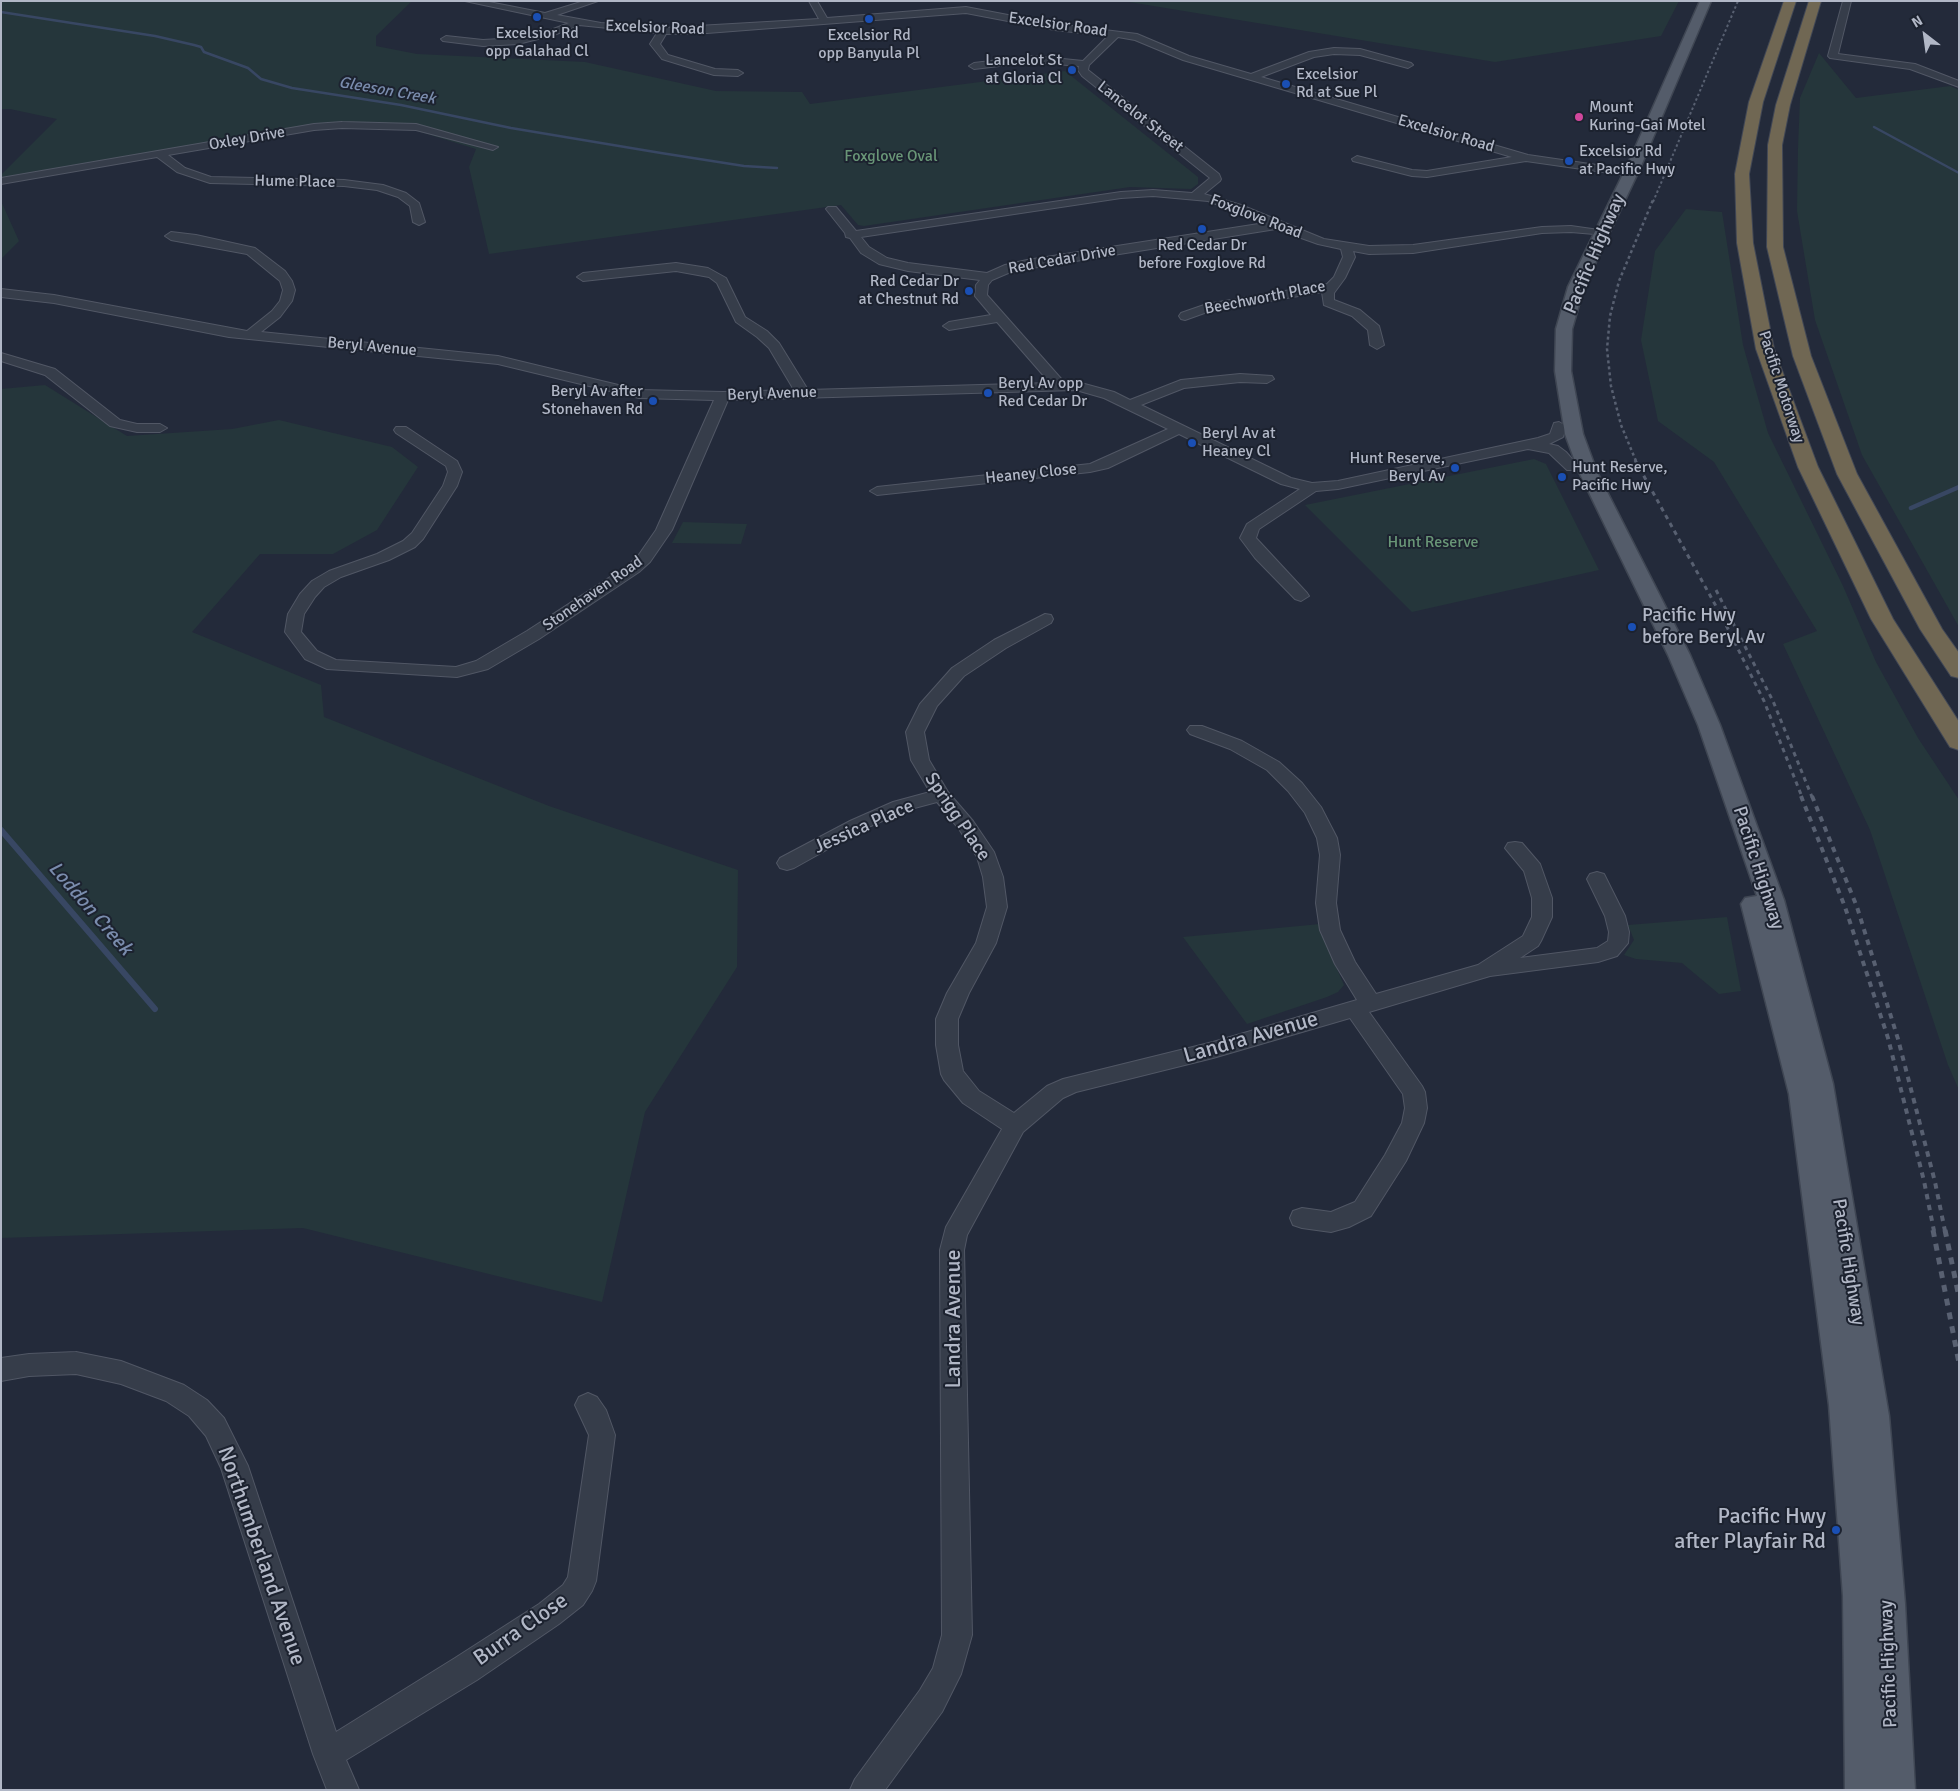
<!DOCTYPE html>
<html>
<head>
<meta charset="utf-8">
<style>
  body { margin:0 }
  #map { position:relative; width:1960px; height:1791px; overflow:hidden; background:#232a3a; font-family:Signika,sans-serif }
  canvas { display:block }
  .frame { position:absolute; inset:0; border:2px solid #b1b7c6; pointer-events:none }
  .north { position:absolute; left:1900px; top:10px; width:50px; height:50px; -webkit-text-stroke:4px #1c222f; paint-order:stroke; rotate:330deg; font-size:14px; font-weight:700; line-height:20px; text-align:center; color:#b1b7c6 }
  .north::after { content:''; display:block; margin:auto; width:18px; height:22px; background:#b1b7c6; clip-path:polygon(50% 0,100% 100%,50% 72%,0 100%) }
</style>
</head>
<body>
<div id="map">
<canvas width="1960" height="1791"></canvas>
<div class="frame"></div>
<div class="north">N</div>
</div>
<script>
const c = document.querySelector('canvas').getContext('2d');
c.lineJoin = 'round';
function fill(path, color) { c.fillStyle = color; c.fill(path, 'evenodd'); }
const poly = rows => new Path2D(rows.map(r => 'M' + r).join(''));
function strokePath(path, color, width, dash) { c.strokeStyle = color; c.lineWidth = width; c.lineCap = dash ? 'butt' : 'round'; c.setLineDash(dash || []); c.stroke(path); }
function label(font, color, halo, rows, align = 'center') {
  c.font = font + ' Signika,sans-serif'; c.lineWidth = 4; c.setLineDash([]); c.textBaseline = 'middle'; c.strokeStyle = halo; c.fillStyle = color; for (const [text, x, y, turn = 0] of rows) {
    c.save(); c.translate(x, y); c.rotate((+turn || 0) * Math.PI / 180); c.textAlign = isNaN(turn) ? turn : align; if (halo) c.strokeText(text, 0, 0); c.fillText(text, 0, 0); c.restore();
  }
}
fill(poly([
  [1,1,412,1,376,36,376,46,417,54,585,62,716,91,802,92,810,104,1065,71,1198,177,1198,184,1191,189,1130,187,864,226,858,225,841,205,489,254,469,167,476,149,411,129,319,126,1,180,1,175,57,119,10,109,1,109],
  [1123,1,1679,1,1661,36,1495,62],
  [1819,53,1856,98,1950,86,1959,90,1959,627,1862,455,1815,320,1797,211,1798,148,1800,98],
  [1,201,19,241,1,259],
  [1686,209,1722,212,1743,345,1768,433,1843,586,1876,662,1918,738,1959,800,1959,1090,1948,1065,1870,830,1783,644,1817,631,1714,462,1658,421,1641,340,1655,251],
  [45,385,127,436,232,429,279,420,392,447,418,467,377,530,333,554,260,554,192,632,321,685,324,717,549,806,738,870,737,967,645,1112,602,1302,303,1228,1,1238,1,389],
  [1534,459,1546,464,1599,570,1412,612,1305,505],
  [683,522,747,524,741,544,672,543],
  [1727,917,1741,991,1719,994,1682,963,1636,959,1624,955,1634,940,1628,925],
  [1320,924,1326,944,1344,985,1338,992,1327,997,1247,1024,1183,937]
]), '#25363b');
strokePath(poly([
  [1,12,155,36,194,45,201,47,204,52,248,68,261,79,292,88,401,105,511,128,661,153,744,166,777,168],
  [1874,127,1959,173]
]), '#384763', 2.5);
strokePath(poly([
  [1911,508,1959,487]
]), '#384763', 4.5);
strokePath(poly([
  [1,830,155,1009]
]), '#384763', 6);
const minor = poly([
  [465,1,484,1,545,13,584,1,598,1,557,15,601,23,663,28,819,19,809,1,817,1,827,18,966,7,1055,24,1137,34,1189,56,1251,74,1309,52,1334,48,1360,49,1411,63,1413,65,1408,68,1360,55,1334,54,1314,57,1261,77,1528,155,1631,170,1636,173,1631,176,1526,161,1427,177,1412,176,1353,161,1352,159,1357,156,1412,170,1427,171,1512,157,1183,60,1135,40,1118,37,1089,65,1088,70,1219,174,1221,179,1220,181,1204,194,1241,205,1324,239,1369,246,1413,245,1542,227,1571,226,1606,231,1606,235,1571,232,1542,233,1413,253,1369,254,1353,251,1355,257,1345,278,1334,293,1334,300,1360,310,1379,326,1384,345,1377,349,1370,345,1368,330,1352,316,1324,305,1322,292,1210,311,1185,320,1181,319,1179,316,1181,313,1207,304,1327,284,1334,277,1343,257,1341,249,1318,244,1276,229,1013,271,992,280,988,285,987,295,1064,382,1081,383,1114,392,1130,400,1181,380,1240,374,1272,376,1274,379,1267,383,1240,382,1184,388,1141,405,1291,478,1312,483,1338,481,1538,438,1550,434,1554,423,1559,422,1566,426,1563,437,1549,444,1558,446,1566,452,1579,467,1577,470,1567,470,1549,453,1528,449,1338,489,1316,491,1259,529,1256,538,1307,593,1309,596,1301,601,1295,599,1255,558,1240,538,1247,524,1300,489,1281,484,1179,434,1108,468,1090,472,877,495,870,491,877,487,1090,464,1168,429,1104,398,1076,390,728,400,672,530,650,562,639,572,539,639,488,669,457,677,327,669,305,659,285,632,288,614,300,594,312,581,329,571,377,554,403,541,412,533,443,486,448,472,446,466,396,433,394,430,396,427,406,427,457,461,462,472,457,486,423,539,415,547,389,560,341,577,324,587,315,597,304,614,301,632,317,651,336,660,456,667,476,661,527,631,627,566,638,556,656,530,714,400,639,398,498,364,229,337,54,303,1,297,1,289,54,295,247,331,272,311,280,301,283,290,280,281,247,254,171,240,165,236,171,232,196,235,255,248,285,271,292,281,295,290,292,301,280,317,261,332,498,356,639,390,723,392,794,390,769,348,757,337,736,322,717,283,709,277,676,271,583,281,577,277,583,273,676,263,708,268,726,278,745,317,767,331,779,343,808,390,1050,383,997,322,949,330,943,326,949,322,991,315,975,296,976,285,980,280,908,271,879,264,861,253,850,238,846,237,845,233,826,209,828,207,836,207,856,231,1121,192,1153,190,1192,193,1210,178,1082,76,1078,70,1079,66,1033,62,974,69,969,66,974,63,1033,56,1083,61,1108,36,1055,30,966,13,707,33,666,34,660,44,668,55,715,69,738,70,743,73,738,76,714,75,662,59,650,44,657,33,579,25,554,35,518,44,483,46,443,41,441,39,446,36,483,40,518,38,548,31,569,23,465,1],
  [1153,196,1208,201,1265,223,1027,260,1005,265,987,273,908,263,887,258,869,247,861,237,1121,198,1153,196],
  [1843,1,1851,1,1838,54,1915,64,1959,81,1959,87,1910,69,1830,58,1828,56,1843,1],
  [342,122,416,124,498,147,493,150,416,130,342,128,314,130,168,155,185,168,211,177,344,180,383,185,406,193,419,203,425,222,419,225,413,222,410,206,398,197,377,190,344,186,210,183,177,172,157,157,1,184,1,178,314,124,342,122],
  [1,353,55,369,120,420,137,424,160,424,167,428,160,432,137,432,110,426,45,375,1,361,1,353],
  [1045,614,1051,615,1053,619,1051,623,1006,648,964,676,937,706,924,732,929,760,948,792,973,821,994,852,1003,877,1007,907,996,943,969,993,958,1019,958,1045,963,1071,979,1091,1014,1113,1047,1086,1063,1079,1213,1042,1357,1000,1335,964,1320,930,1316,903,1320,855,1317,838,1305,813,1288,791,1267,770,1230,749,1190,734,1187,730,1190,726,1202,726,1242,741,1279,762,1302,783,1321,807,1337,838,1340,855,1336,903,1340,930,1355,962,1376,994,1478,965,1523,936,1532,917,1532,898,1524,871,1505,848,1508,843,1515,842,1522,843,1540,864,1552,898,1552,917,1541,941,1538,946,1520,958,1597,948,1608,941,1609,932,1605,916,1587,879,1590,874,1597,872,1604,874,1625,916,1629,932,1628,943,1617,956,1598,962,1490,976,1369,1012,1422,1086,1425,1092,1427,1108,1424,1123,1406,1161,1371,1216,1349,1227,1331,1232,1302,1228,1293,1225,1290,1218,1293,1211,1302,1208,1331,1212,1355,1202,1385,1155,1402,1123,1405,1108,1403,1094,1350,1018,1213,1058,1076,1092,1063,1098,1023,1132,967,1235,964,1250,972,1635,961,1674,942,1712,885,1790,850,1790,855,1779,920,1690,933,1668,942,1635,940,1250,946,1227,1002,1129,963,1103,944,1080,941,1074,936,1045,936,1019,947,993,976,943,987,907,983,877,977,857,959,829,937,802,907,810,864,829,794,868,787,870,780,868,777,863,780,858,850,821,893,802,930,792,911,760,906,732,920,704,952,668,994,640,1045,614],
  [76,1352,121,1361,184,1385,207,1400,224,1418,248,1466,336,1732,455,1658,539,1604,563,1585,568,1577,589,1435,575,1405,579,1397,588,1393,597,1397,606,1410,615,1435,596,1581,592,1591,583,1605,559,1624,477,1680,346,1760,359,1790,327,1790,313,1754,221,1468,206,1436,189,1416,166,1401,121,1384,76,1374,29,1376,1,1381,1,1358,29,1354,76,1352]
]);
const major = poly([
  [1700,1,1711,1,1641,166,1584,287,1572,329,1571,371,1583,434,1597,472,1690,655,1720,725,1784,900,1833,1084,1889,1416,1905,1604,1915,1790,1845,1790,1843,1596,1829,1405,1789,1094,1741,904,1745,898,1757,896,1698,725,1668,655,1579,472,1565,434,1555,371,1556,329,1568,287,1627,166,1700,1]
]);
const highway = poly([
  [1784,1,1796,1,1763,102,1749,174,1753,243,1774,349,1818,467,1893,619,1959,722,1959,750,1950,747,1871,619,1798,467,1756,349,1737,243,1735,174,1749,102,1784,1],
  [1809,1,1821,1,1790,105,1782,145,1783,247,1811,356,1857,474,1942,629,1959,653,1959,678,1951,676,1920,629,1837,474,1793,356,1767,247,1768,145,1776,105,1809,1]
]);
strokePath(minor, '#515765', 2);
strokePath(major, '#3f4653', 3);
strokePath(highway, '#414755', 2);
fill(minor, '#363d4a');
fill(major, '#545c6a');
fill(highway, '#706753');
strokePath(poly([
  [1653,202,1738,1]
]), '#586071', 2, [2.5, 2.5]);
strokePath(poly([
  [1636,461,1621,425,1611,386,1607,349,1610,316,1619,281,1653,200]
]), '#586071', 2.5, [3, 3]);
strokePath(poly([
  [1635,460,1722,617,1764,701,1802,797],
  [1716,590,1773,701,1812,797]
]), '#586071', 3, [4.5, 4.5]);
strokePath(poly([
  [1801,796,1845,907,1888,1038,1924,1181,1934,1231],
  [1812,796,1857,907,1898,1039,1935,1182,1945,1231]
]), '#586071', 4, [5.5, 5.5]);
strokePath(poly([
  [1933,1230,1959,1363],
  [1945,1230,1959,1297]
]), '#586071', 5, [7, 7]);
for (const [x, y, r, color] of [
  [537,17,5,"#1a4fb4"],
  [869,19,5,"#1a4fb4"],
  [1072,70,5,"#1a4fb4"],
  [1286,84,5,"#1a4fb4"],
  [1579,117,5,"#d1479c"],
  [1569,161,5,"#1a4fb4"],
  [1202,229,5,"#1a4fb4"],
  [969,291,5,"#1a4fb4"],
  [988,393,5,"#1a4fb4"],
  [653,401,5,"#1a4fb4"],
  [1192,443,5,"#1a4fb4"],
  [1455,468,5,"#1a4fb4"],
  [1562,477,5,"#1a4fb4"],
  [1632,627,5,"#1a4fb4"],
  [1836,1530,5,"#1a4fb4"]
]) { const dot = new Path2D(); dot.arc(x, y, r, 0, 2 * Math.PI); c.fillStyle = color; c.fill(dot); strokePath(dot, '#1c222f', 2); }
label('16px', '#b1b7c6', '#1c222f', [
  ["Excelsior Road",1058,25,8],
  ["Excelsior Road",655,28,2],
  ["Lancelot Street",1140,117,38],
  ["Excelsior Road",1446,134,16],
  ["Oxley Drive",247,139,-10],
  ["Hume Place",295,182,1],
  ["Foxglove Road",1256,217,21],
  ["Red Cedar Drive",1062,260,-10],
  ["Beechworth Place",1265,298,-11],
  ["Beryl Avenue",372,347,5],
  ["Pacific Motorway",1781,387,72],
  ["Beryl Avenue",772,394,-2],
  ["Heaney Close",1031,474,-6],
  ["Stonehaven Road",593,594,-35]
]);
label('16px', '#b1b7c6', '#1c222f', [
  ["Excelsior Rd",537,34,"center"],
  ["opp Galahad Cl",537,52,"center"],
  ["Excelsior Rd",869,36,"center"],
  ["opp Banyula Pl",869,54,"center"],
  ["Lancelot St",1062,61,"right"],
  ["at Gloria Cl",1062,79,"right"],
  ["Excelsior",1296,75],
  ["Rd at Sue Pl",1296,93],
  ["Mount",1589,108],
  ["Kuring-Gai Motel",1589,126],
  ["Excelsior Rd",1579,152],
  ["at Pacific Hwy",1579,170],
  ["Red Cedar Dr",1202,246,"center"],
  ["before Foxglove Rd",1202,264,"center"],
  ["Red Cedar Dr",959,282,"right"],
  ["at Chestnut Rd",959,300,"right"],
  ["Beryl Av opp",998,384],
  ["Red Cedar Dr",998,402],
  ["Beryl Av after",643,392,"right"],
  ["Stonehaven Rd",643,410,"right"],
  ["Beryl Av at",1202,434],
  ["Heaney Cl",1202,452],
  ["Hunt Reserve,",1445,459,"right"],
  ["Beryl Av",1445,477,"right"],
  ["Hunt Reserve,",1572,468],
  ["Pacific Hwy",1572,486]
], 'left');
label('italic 16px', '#7a8cad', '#1c222f', [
  ["Gleeson Creek",387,91,10]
]);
label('16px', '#699677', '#1c222f', [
  ["Foxglove Oval",891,157],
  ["Hunt Reserve",1433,543]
]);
label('19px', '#b1b7c6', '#1c222f', [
  ["Pacific Highway",1595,254,-67],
  ["Sprigg Place",957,817,56],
  ["Jessica Place",864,827,-24],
  ["Pacific Highway",1758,868,72],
  ["Pacific Highway",1848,1262,81],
  ["Pacific Highway",1889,1664,-92]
]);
label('19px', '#b1b7c6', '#1c222f', [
  ["Pacific Hwy",1642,616],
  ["before Beryl Av",1642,638]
], 'left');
label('italic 20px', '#7a8cad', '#1c222f', [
  ["Loddon Creek",90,909,49]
]);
label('22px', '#b1b7c6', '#1c222f', [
  ["Landra Avenue",1251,1038,-16],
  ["Landra Avenue",954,1319,-90],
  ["Northumberland Avenue",261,1556,71],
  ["Burra Close",521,1630,-35]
]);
label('22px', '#b1b7c6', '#1c222f', [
  ["Pacific Hwy",1826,1517],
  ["after Playfair Rd",1826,1542]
], 'right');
</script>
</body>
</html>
